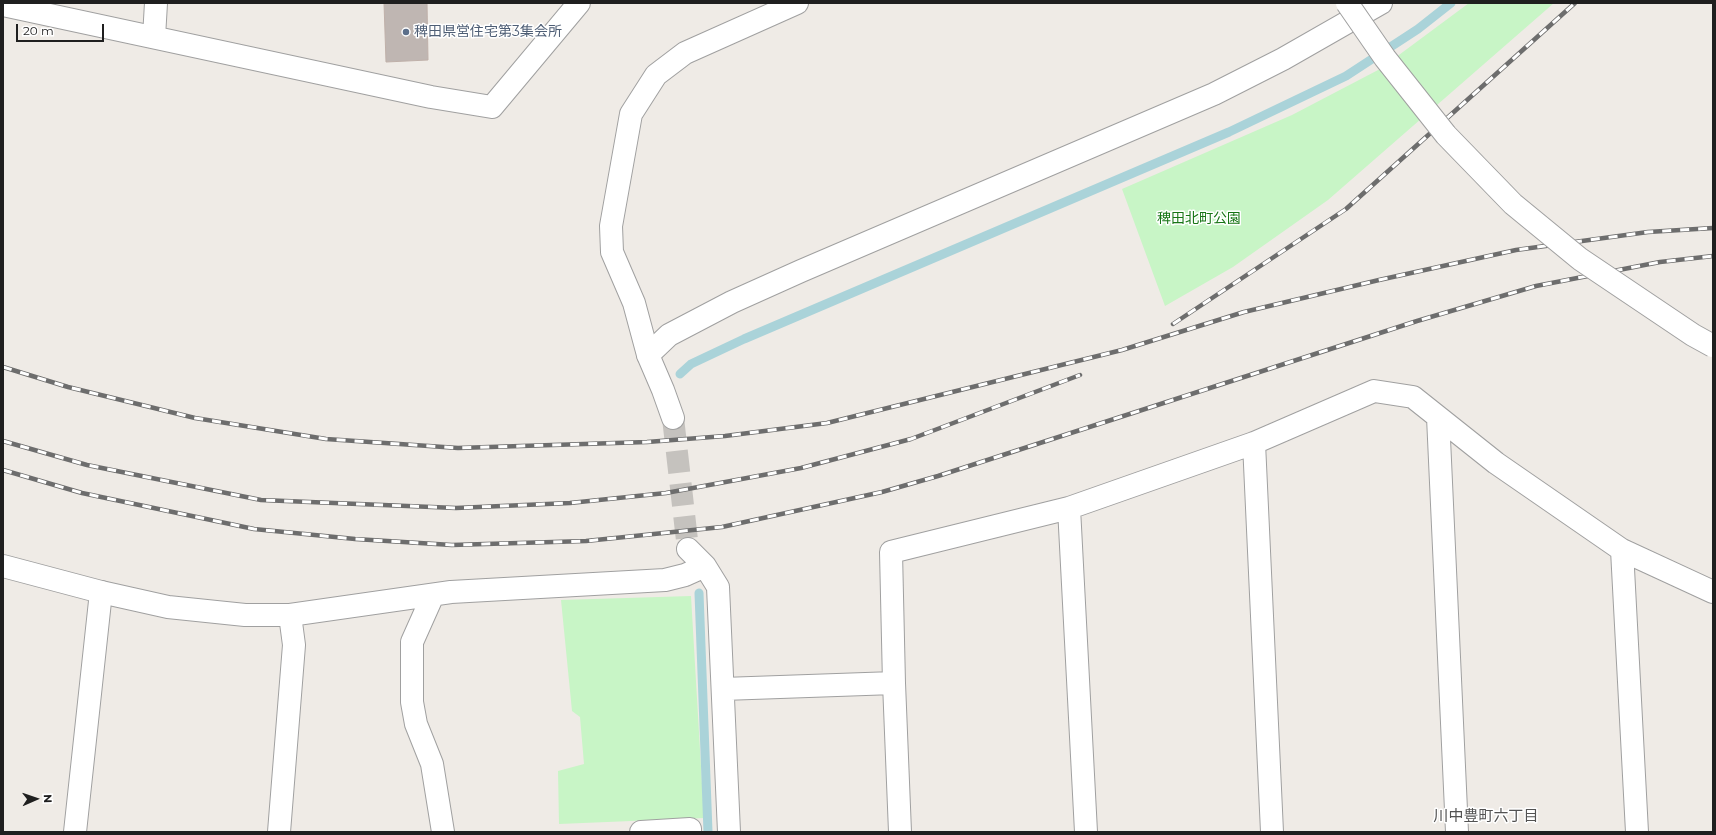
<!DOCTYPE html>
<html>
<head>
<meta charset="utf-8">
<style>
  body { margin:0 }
  #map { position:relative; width:1716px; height:835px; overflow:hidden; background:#efebe6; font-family:Montserrat,sans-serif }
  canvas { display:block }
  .frame { position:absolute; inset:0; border:4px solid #1f1f1f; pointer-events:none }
  .north { position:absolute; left:16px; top:779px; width:40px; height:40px; -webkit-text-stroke:3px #fff; paint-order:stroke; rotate:88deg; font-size:11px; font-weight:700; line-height:16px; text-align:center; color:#1f1f1f }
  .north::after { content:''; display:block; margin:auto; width:14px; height:18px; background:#1f1f1f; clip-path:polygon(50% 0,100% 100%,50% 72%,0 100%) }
  .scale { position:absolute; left:16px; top:24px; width:88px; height:18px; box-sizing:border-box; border:2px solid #1f1f1f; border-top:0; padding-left:5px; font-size:12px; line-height:14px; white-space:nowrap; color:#1f1f1f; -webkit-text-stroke:3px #fff; paint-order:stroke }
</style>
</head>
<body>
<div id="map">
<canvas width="1716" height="835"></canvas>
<div class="frame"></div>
<div class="north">N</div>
<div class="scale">20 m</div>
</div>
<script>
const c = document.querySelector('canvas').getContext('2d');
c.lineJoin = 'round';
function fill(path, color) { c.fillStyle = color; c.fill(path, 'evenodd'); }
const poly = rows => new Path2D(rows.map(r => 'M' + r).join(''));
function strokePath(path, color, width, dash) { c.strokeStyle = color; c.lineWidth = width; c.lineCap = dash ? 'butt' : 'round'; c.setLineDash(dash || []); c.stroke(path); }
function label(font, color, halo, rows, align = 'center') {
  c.font = font + ' Montserrat,"Noto Sans JP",sans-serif'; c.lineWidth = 3; c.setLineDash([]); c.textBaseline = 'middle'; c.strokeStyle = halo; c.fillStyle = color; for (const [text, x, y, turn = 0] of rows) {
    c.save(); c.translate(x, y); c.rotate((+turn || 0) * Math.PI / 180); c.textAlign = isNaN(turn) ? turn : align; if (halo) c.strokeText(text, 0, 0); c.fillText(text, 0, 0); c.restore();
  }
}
fill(poly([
  [1469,3,1554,3,1328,200,1233,267,1165,306,1122,189,1292,115,1380,69],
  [691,596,704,818,559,824,558,771,584,764,580,717,572,711,561,600]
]), '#c8f5c6');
strokePath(poly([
  [680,374,691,364,744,339,1229,132,1346,76,1418,29,1451,3],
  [699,593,708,832]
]), '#aad3d9', 9);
const building = poly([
  [384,3,427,3,428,60,386,62,384,3]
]);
fill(building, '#bfb6b2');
strokePath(building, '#bfb0a9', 1);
strokePath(poly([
  [673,418,688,549]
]), '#c5c2be', 22, [22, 11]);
const minor = poly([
  [3,5,431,97,492,107,579,3],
  [154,37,156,3],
  [1438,417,1457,832],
  [673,418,663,390,648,355,634,303,612,252,611,226,631,114,656,75,685,53,797,3],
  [1254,443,1272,832],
  [1069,508,1086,832],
  [688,549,705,566,718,587,729,832],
  [1622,550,1637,832],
  [3,566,101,592,168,607,245,615,290,615,451,592,665,580,685,575,705,566],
  [433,595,412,642,412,702,416,724,432,764,443,832],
  [723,689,894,683],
  [279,832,294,645,290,615],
  [641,832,690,829,690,832],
  [900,832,894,683,891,552,1069,508,1254,443,1374,391,1413,397,1496,463,1622,550,1713,592]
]);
const tertiary = poly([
  [648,355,669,335,732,302,801,271,1214,94,1283,59,1381,3],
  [75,832,101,592]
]);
strokePath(minor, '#a0a0a0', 24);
strokePath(tertiary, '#a0a0a0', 24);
strokePath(minor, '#fff', 22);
strokePath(tertiary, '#fff', 22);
const rail = poly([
  [1173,324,1346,209,1575,3],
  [3,367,68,387,195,418,326,439,458,448,647,442,725,436,827,423,1122,350,1244,312,1379,280,1516,250,1648,232,1713,228],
  [3,441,87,465,261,500,456,508,570,503,666,493,801,468,911,439,1080,375],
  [3,470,82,493,254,529,355,539,452,545,586,541,722,527,882,492,938,476,1417,321,1536,286,1660,262,1713,256]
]);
strokePath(rail, '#6d6d6d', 4.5);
strokePath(rail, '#fff', 3, [9]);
const tertiaryBridge = poly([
  [1347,3,1385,58,1446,135,1513,204,1580,259,1693,335,1713,346]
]);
strokePath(tertiaryBridge, '#a0a0a0', 24, []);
strokePath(tertiaryBridge, '#fff', 22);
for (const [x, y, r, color] of [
  [406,32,4,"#5c6f8a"]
]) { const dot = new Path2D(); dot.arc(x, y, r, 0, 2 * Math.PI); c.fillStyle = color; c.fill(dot); strokePath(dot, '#fff', 1.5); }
label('14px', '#4e5e75', '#fff', [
  ["稗田県営住宅第3集会所",414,32]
], 'left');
label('14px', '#177515', '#fff', [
  ["稗田北町公園",1199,219]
]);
label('15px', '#525252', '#fff', [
  ["川中豊町六丁目",1486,817]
]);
</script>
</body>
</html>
